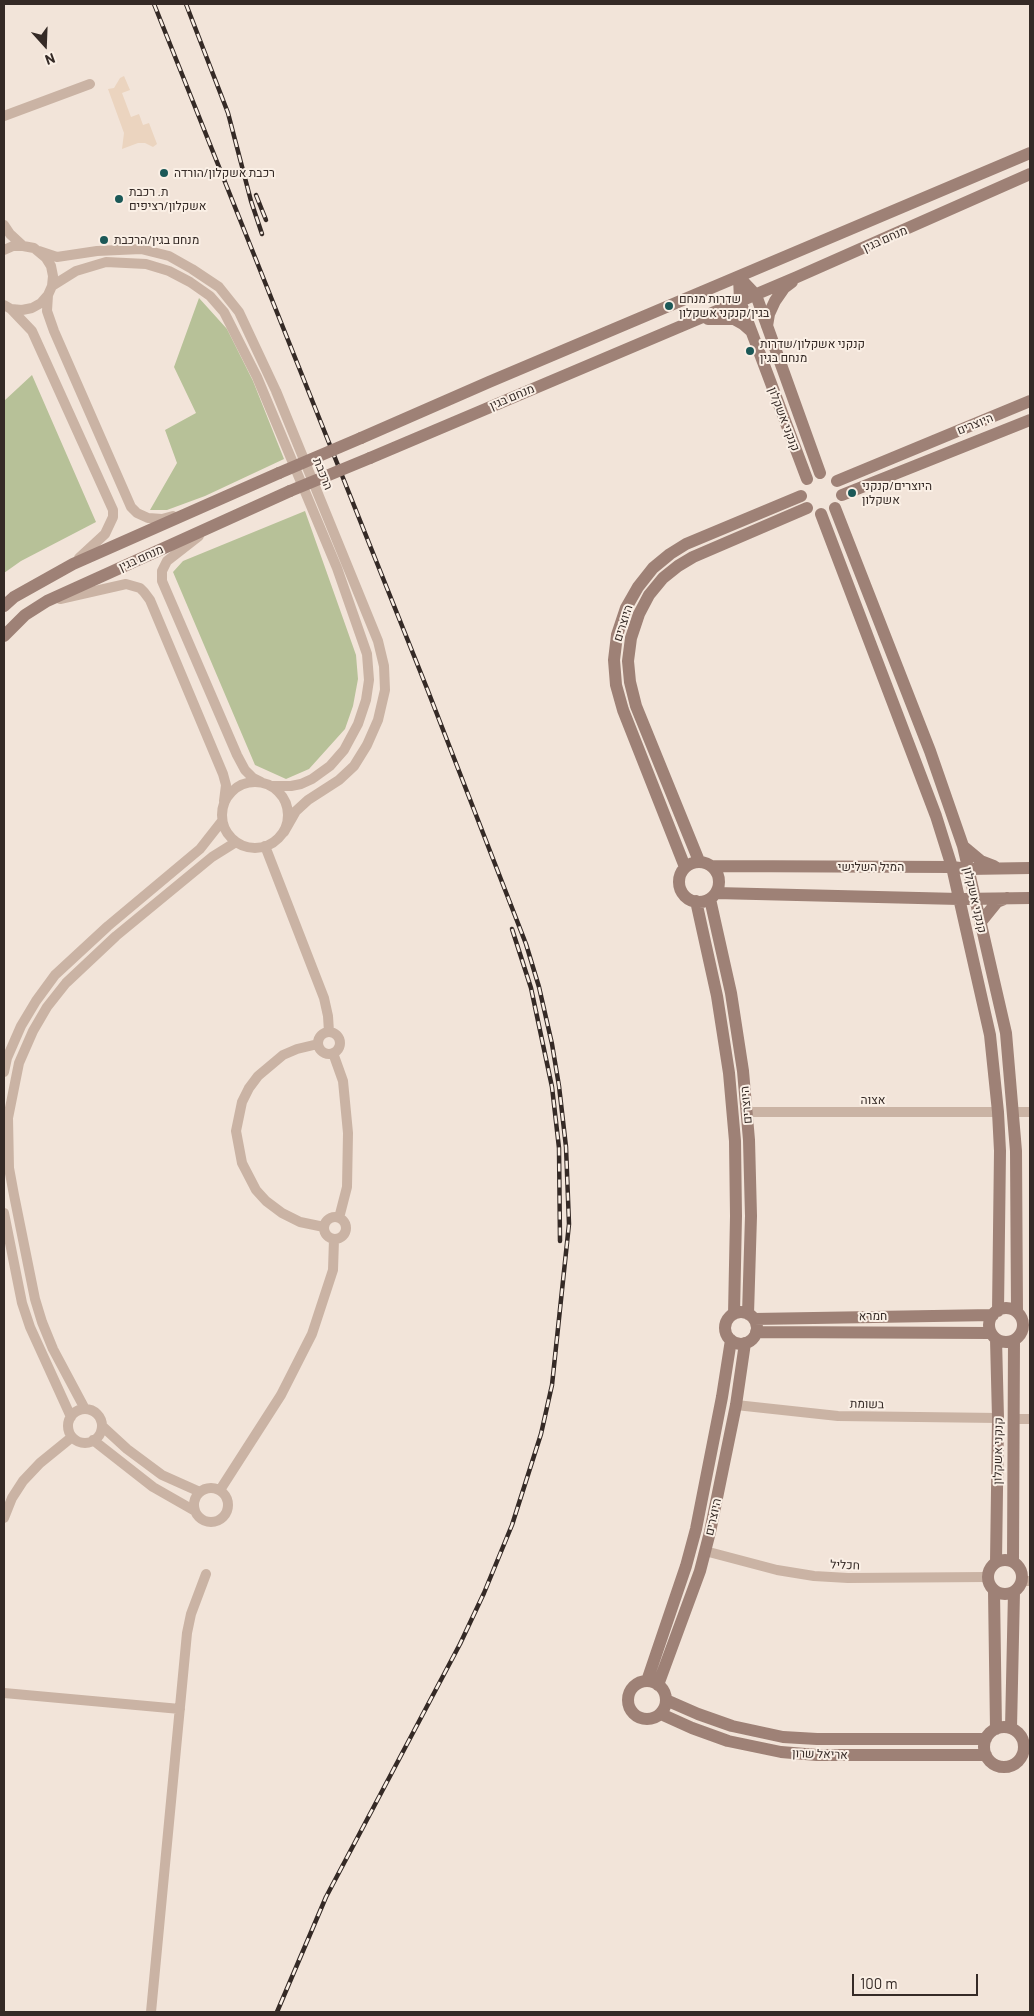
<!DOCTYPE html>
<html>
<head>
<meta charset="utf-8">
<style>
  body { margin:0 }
  #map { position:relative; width:1034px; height:2016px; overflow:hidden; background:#f2e4d9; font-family:Barlow,sans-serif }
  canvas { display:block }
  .frame { position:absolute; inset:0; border:5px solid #352a26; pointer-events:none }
  .north { position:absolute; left:20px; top:20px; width:50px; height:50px; -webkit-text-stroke:4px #faefe5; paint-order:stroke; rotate:160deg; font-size:14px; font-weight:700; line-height:20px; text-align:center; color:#352a26 }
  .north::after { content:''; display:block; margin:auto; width:18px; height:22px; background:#352a26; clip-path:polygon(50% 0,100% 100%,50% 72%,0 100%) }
  .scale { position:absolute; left:852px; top:1974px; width:126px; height:22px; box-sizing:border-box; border:2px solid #352a26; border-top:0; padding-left:6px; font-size:15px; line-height:18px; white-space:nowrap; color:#352a26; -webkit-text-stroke:4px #faefe5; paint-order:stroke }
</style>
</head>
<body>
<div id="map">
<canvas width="1034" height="2016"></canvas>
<div class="frame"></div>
<div class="north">N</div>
<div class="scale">100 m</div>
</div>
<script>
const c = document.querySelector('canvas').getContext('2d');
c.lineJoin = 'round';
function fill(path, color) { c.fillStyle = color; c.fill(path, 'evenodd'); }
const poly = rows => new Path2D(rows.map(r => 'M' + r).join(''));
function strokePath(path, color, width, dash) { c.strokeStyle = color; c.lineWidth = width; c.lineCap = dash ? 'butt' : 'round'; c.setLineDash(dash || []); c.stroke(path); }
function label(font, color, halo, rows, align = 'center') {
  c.font = font + ' Barlow,Heebo,sans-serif'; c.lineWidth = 4; c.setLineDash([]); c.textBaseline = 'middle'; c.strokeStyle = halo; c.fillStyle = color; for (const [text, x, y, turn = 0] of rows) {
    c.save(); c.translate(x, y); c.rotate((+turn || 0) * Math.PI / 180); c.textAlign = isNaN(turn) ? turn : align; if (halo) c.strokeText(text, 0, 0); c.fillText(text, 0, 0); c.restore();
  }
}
fill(poly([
  [199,298,227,329,253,381,284,459,205,496,167,510,150,510,177,463,165,430,196,413,174,367],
  [32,375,96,522,21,561,4,573,4,401],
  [305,511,356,655,358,679,353,706,345,729,309,769,286,779,255,765,173,572,183,561]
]), '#b7c198');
fill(poly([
  [124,76,130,90,122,93,131,117,139,114,143,125,149,123,157,144,153,147,145,143,138,143,122,149,124,133,108,89,114,88,120,78]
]), '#ebd4bf');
strokePath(poly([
  [4,116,90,84],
  [4,225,10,234,23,246],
  [4,250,13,246,23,246,34,248,46,258,51,266,53,276,52,286,48,295,41,303,32,308,22,310,11,309,4,305],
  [39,251,57,257,97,251,141,249,169,256,192,269,219,287,239,312,276,391,378,641,384,666,385,690,378,720,367,745,354,766,339,780,308,800,296,811,284,832],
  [52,286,76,271,106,262,146,264,169,271,190,282,210,296,224,312,257,377,337,568,367,654,369,680,366,700,358,724,344,750,330,766,312,779,301,784,291,786,272,786],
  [48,295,47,311,54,331,131,507,137,513,148,518,162,519,173,516],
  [11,309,32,331,113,510,113,517,105,534,79,558],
  [199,536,167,561,162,571,162,581,237,755,245,770,253,778,261,782],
  [60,599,126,584,140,588,144,592,150,600,223,774,226,785,224,801],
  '222 815a33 33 0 1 1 66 0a33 33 0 1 1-66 0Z',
  [265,846,324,998,328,1016,329,1032],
  '318 1043a11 11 0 1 1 22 0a11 11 0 1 1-22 0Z',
  [318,1044,297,1049,283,1055,258,1076,249,1088,242,1102,236,1131,242,1163,256,1190,266,1201,282,1213,300,1222,324,1227],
  [333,1053,343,1081,348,1133,347,1187,339,1218],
  [4,1072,7,1058,21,1026,36,1001,55,975,108,926,200,849,222,821],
  [747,1112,998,1112],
  [1013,1112,1030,1112],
  [4,1213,22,1303,30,1327,71,1417],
  '324 1228a11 11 0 1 1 22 0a11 11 0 1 1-22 0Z',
  [736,1405,838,1416,998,1418],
  [85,1409,53,1349,42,1322,35,1299,14,1195,9,1168,8,1118,19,1063,33,1031,47,1007,66,983,116,936,212,857,236,842],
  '68 1426a17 17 0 1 1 34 0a17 17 0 1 1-34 0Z',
  [1014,1419,1030,1419],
  [102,1426,127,1449,162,1475,200,1492],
  [93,1440,153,1487,195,1511],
  '194 1505a17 17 0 1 1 34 0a17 17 0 1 1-34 0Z',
  [220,1490,281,1395,312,1334,333,1270,334,1239],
  [4,1518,12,1498,23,1481,40,1463,72,1437],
  [705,1551,777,1570,814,1576,848,1578,987,1577],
  [1022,1581,1030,1581],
  [4,1693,180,1709],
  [151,2012,187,1633,191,1614,206,1574]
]), '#cab3a4', 10);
strokePath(poly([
  [739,277,740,301,807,479],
  [739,277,756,295,820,473],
  [708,319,734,319,743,324,751,331],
  [767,326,769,314,775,301,784,288,792,282],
  [361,438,489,382,1030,153],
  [370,458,797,277,1030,174],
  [837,481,1030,401],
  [842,495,1030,420],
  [835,508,930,751,963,846,1006,1033,1016,1151,1017,1312],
  [821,514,936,816,952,867,990,1035,998,1112,1000,1151,998,1311],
  [4,606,14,597,73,564,279,473],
  [4,636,25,615,47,601,290,491],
  [963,846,981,861,994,866],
  [699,861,636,706,630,682,628,661,631,638,639,614,649,595,663,578,678,566,693,557,807,508],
  '679 882a20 20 0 1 1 40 0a20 20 0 1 1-40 0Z',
  [711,866,952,867,968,869,1030,868],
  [685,867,623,710,616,685,614,660,617,635,626,608,638,587,653,568,670,554,686,544,801,496],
  [716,893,959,899,1030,898],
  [710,899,731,993,743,1071,749,1140,751,1216,748,1314],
  [696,901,717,996,729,1073,735,1141,736,1216,734,1314],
  [980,923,997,902,1007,898],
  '989 1325a17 17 0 1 1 34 0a17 17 0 1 1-34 0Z',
  '725 1328a16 16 0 1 1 32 0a16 16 0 1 1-32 0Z',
  [754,1319,993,1315],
  [756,1332,991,1333],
  '988 1577a17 17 0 1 1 34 0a17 17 0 1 1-34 0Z',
  [1013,1561,1014,1341],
  [996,1562,998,1418,996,1339],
  [994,1591,996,1729],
  '628 1700a19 19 0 1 1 38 0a19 19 0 1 1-38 0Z',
  [647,1681,686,1566,696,1529,722,1397,731,1340],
  [658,1685,700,1571,710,1532,736,1405,745,1343],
  [666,1700,698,1714,732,1726,783,1737,817,1739,986,1739],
  [661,1714,692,1728,728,1741,781,1752,817,1755,986,1755],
  '984 1747a20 20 0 1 1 40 0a20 20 0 1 1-40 0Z',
  [1011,1728,1014,1592]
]), '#9e8176', 12);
const rail = poly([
  [154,4,428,691,526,944,539,987,552,1044,559,1086,566,1147,569,1224,552,1385,541,1434,512,1525,484,1593,460,1644,326,1897,277,2012],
  [186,4,228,113,251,201,262,234],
  [256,195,266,220],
  [512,929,531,988,552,1087,559,1148,560,1241]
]);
strokePath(rail, '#352a26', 4.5);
strokePath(rail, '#faefe5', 2.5, [8]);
strokePath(poly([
  [279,473,361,438],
  [290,491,370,458]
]), '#9e8176', 12);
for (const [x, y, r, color] of [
  [164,173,5,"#1b5857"],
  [119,199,5,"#1b5857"],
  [104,240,5,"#1b5857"],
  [669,306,5,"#1b5857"],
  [750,351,5,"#1b5857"],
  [852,493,5,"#1b5857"]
]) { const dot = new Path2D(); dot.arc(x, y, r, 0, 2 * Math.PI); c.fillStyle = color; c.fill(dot); strokePath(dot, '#faefe5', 2); }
label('12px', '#352a26', '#faefe5', [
  ["רכבת אשקלון/הורדה",174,173],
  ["ת. רכבת",129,192],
  ["אשקלון/רציפים",129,206],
  ["מנחם בגין/הרכבת",114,240],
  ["שדרות מנחם",679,299],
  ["בגין/קנקני אשקלון",679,313],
  ["קנקני אשקלון/שדרות",760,344],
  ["מנחם בגין",760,358],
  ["היוצרים/קנקני",862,486],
  ["אשקלון",862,500]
], 'left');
label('12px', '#352a26', '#faefe5', [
  ["מנחם בגין",885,239,-24],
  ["מנחם בגין",512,397,-23],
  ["קנקני אשקלון",784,419,69],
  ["היוצרים",975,424,-22],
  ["הרכבת",323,474,68],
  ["מנחם בגין",141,558,-24],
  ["היוצרים",623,623,-72],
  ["המיל השלישי",871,867],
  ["קנקני אשקלון",975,900,77],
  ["אצוה",873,1100],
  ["היוצרים",746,1105,-95],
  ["חמרא",873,1316,-1],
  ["בשומת",867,1404,1],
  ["קנקני אשקלון",998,1451,-89],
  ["היוצרים",713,1517,-77],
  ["חכליל",845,1565,2],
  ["אריאל שרון",820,1754,2]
]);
</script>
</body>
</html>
